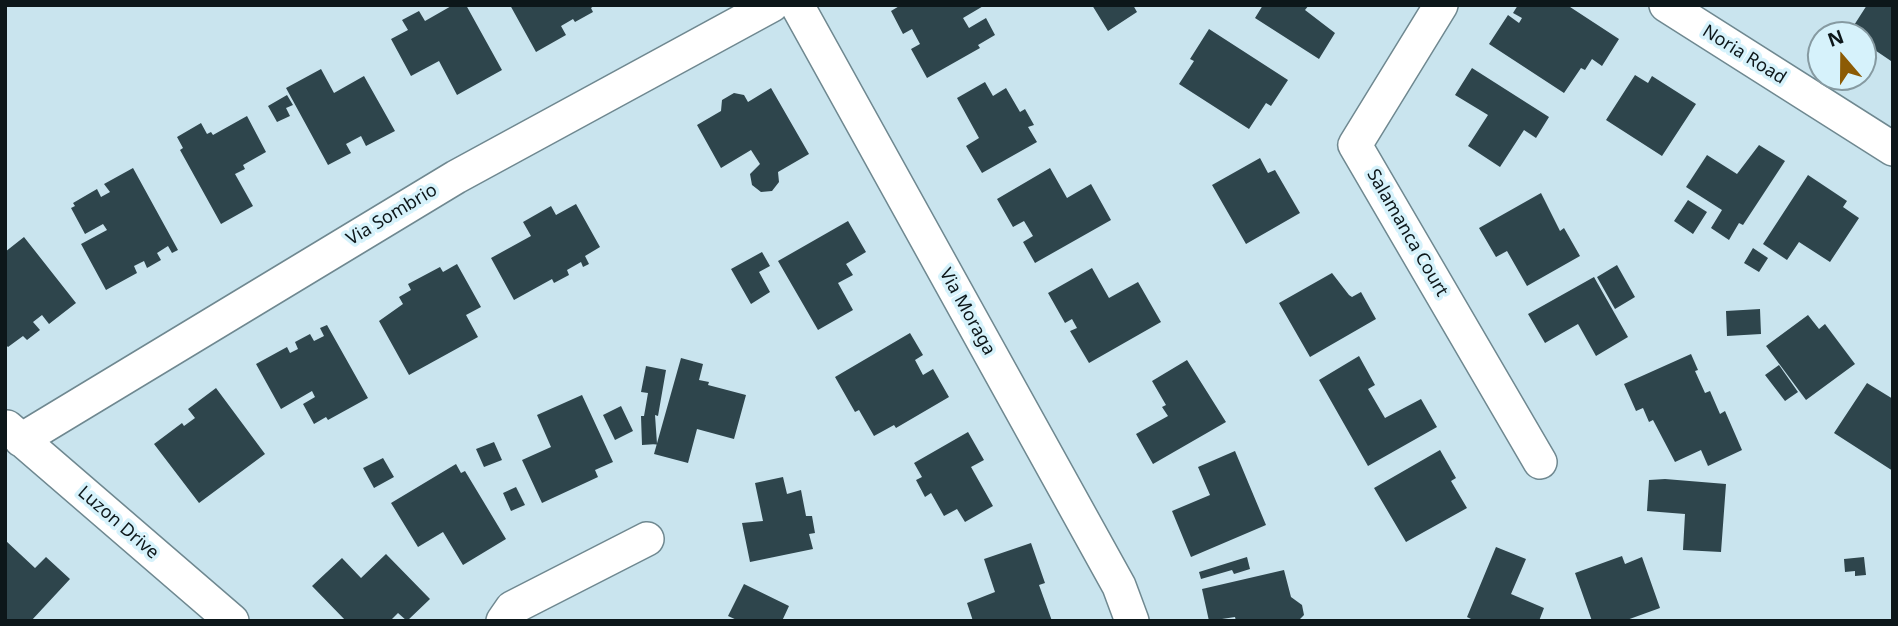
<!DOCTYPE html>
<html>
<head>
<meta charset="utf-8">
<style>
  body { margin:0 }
  #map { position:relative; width:1898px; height:626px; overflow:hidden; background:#c9e4ee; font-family:"Noto Sans",sans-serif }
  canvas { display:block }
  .frame { position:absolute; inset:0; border:7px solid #0d171a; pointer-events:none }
  .north { position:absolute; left:1807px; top:21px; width:70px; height:70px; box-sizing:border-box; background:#d6f2fb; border:2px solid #869aa1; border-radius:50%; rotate:340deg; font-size:19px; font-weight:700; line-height:28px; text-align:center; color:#0d171a }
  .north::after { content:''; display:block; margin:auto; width:24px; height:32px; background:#8c5b04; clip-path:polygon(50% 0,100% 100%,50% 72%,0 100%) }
</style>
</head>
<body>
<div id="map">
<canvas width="1898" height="626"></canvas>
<div class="frame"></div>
<div class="north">N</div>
</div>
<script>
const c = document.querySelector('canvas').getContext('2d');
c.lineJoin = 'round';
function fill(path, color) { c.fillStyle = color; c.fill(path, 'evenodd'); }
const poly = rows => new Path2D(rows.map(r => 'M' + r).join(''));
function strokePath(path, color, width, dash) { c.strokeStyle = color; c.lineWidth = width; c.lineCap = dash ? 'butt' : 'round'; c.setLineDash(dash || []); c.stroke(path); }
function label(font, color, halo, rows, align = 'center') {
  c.font = font + ' "Noto Sans",sans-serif'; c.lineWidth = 7; c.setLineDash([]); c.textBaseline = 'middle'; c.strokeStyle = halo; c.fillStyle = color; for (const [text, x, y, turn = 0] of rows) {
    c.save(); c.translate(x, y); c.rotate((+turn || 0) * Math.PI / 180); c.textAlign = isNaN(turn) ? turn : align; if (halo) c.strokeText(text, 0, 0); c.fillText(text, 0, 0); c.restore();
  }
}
fill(poly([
  [453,5,466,5,502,70,457,95,439,61,411,76,391,39,408,30,402,20,419,11,425,21],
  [510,5,595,5,591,8,593,12,575,22,573,19,561,26,566,35,536,52],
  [901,5,985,5,963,18,969,28,986,18,995,35,978,45,980,48,927,78,911,49,920,44,912,29,903,34,891,11],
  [1092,5,1133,5,1137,12,1108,31],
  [1263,5,1309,5,1305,10,1335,33,1319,59,1255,18],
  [1518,5,1567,5,1619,39,1602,66,1592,59,1585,70,1581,68,1564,93,1489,44,1508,15,1519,23,1522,18,1513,13],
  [1867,5,1893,5,1891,61,1863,42,1863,35,1849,33],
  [1209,29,1288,80,1271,106,1266,103,1249,129,1179,84,1194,61,1190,59],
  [1472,68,1549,117,1536,138,1524,130,1500,167,1468,146,1488,115,1455,95],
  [321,69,334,93,364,76,395,131,366,146,361,136,346,144,351,153,328,165,286,88],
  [1635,75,1648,83,1652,76,1696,104,1662,156,1606,120],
  [985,82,993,96,1006,88,1020,112,1025,109,1034,125,1028,127,1037,142,982,173,966,146,979,138,957,98],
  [771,88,809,154,778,172,779,182,772,191,761,192,752,185,750,174,760,164,751,150,721,168,697,125,721,111,722,100,734,93,744,95,748,102],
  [287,95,293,105,286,108,290,116,277,122,268,106],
  [247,116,266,152,243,165,245,169,235,174,253,206,221,224,180,150,183,148,177,137,201,123,207,134,211,132,213,135],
  [1759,145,1785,161,1743,225,1739,223,1729,240,1711,228,1722,210,1686,187,1707,155,1737,174],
  [1260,158,1268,173,1275,170,1300,213,1246,244,1212,185],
  [133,168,178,250,172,253,168,246,157,253,161,260,147,268,144,261,134,266,137,273,106,290,81,244,107,230,103,224,85,234,71,208,75,206,73,203,97,189,101,197,110,192,104,184],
  [1050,168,1067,198,1091,184,1111,220,1035,263,1023,242,1033,236,1024,221,1013,227,997,199],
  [1808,175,1847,201,1843,207,1859,218,1830,262,1799,242,1787,260,1763,244],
  [1541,193,1560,231,1564,228,1580,256,1527,286,1507,251,1496,257,1479,228],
  [1688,200,1707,212,1693,234,1674,221],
  [576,204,600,247,585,256,589,264,583,267,581,262,567,270,569,275,554,283,552,279,514,300,491,258,531,236,523,222,551,206,556,215],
  [848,221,866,252,846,264,853,275,838,283,853,310,818,330,778,261],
  [24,237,76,303,49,324,42,315,33,322,40,330,27,340,23,336,8,347,5,344,5,252],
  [1753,248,1768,258,1759,272,1744,263],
  [762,252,770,266,759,272,770,292,751,304,731,269],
  [457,264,481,307,466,315,478,337,409,375,379,321,403,304,399,297,411,290,408,284,440,267,443,272],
  [1617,265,1635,297,1615,309,1597,277],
  [1092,268,1109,298,1138,282,1161,322,1089,363,1070,331,1077,328,1072,319,1065,323,1048,293],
  [1332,273,1349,295,1352,297,1361,292,1376,319,1310,357,1279,303],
  [1594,277,1628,337,1596,356,1578,324,1545,343,1528,314],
  [1760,309,1761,334,1727,336,1726,311],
  [1808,315,1819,329,1825,324,1855,364,1806,400,1766,346],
  [327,325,368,398,328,420,326,417,314,424,303,404,315,397,312,391,281,409,256,364,287,347,290,353,298,349,295,342,310,334,314,341,324,336,320,328],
  [910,333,923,355,915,360,923,375,933,369,949,397,896,428,894,425,874,436,859,410,855,412,835,377],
  [1691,354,1698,370,1695,371,1705,393,1710,391,1720,414,1725,411,1742,450,1708,466,1701,450,1675,462,1653,420,1649,422,1643,408,1636,411,1624,384],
  [1359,356,1375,385,1368,389,1385,418,1421,399,1437,427,1368,466,1319,380],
  [681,358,703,364,699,380,709,382,708,385,746,395,734,439,697,429,688,463,654,454],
  [1187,360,1226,422,1153,464,1136,434,1168,416,1162,407,1166,405,1152,381],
  [1779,365,1798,392,1785,401,1765,375],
  [646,366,666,370,658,416,655,415,657,444,642,445,641,416,644,416,648,393,641,392],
  [1867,383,1893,399,1893,471,1834,433],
  [216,388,265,454,199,503,154,444,182,423,184,426,195,418,188,409],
  [582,395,613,462,595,470,598,477,542,503,522,460,551,447,537,415],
  [621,406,633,431,615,440,603,415],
  [968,432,984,460,971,467,993,506,965,522,957,509,944,516,931,493,925,497,916,480,922,477,914,463],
  [494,442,502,460,484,467,476,449],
  [1440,450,1456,478,1451,481,1467,508,1406,542,1374,488],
  [1235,451,1266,525,1191,557,1172,511,1210,495,1198,467],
  [383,458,394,477,374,488,363,468],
  [456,464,461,473,465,471,506,539,463,565,443,532,418,547,391,503],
  [783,477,787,494,801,490,806,516,812,516,815,533,809,534,813,549,750,562,742,523,763,521,755,483],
  [1665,479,1726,484,1721,552,1683,550,1685,514,1647,511,1649,480],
  [516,487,525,505,511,511,503,493],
  [5,540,35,568,46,557,70,579,31,621,5,621],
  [1031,543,1045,583,1039,585,1052,621,973,621,967,603,995,592,984,559],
  [1496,547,1526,559,1511,594,1544,608,1539,621,1475,621,1467,617],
  [386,554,430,599,407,621,398,613,390,621,346,621,312,586,342,558,361,578],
  [1622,556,1625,564,1642,557,1660,608,1624,621,1592,621,1575,573],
  [1247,557,1250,569,1234,574,1232,570,1201,579,1199,572],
  [1864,557,1866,575,1855,576,1855,571,1845,572,1844,559],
  [1284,570,1291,597,1302,605,1304,615,1298,621,1236,621,1235,617,1209,621,1202,589],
  [744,584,789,606,782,621,739,621,728,616]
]), '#2e454c');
const minor = poly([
  [797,5,1119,586,1132,621],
  [1441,5,1355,145,1540,462],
  [1666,5,1893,149],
  [7,427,232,621],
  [21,440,456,177,772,5],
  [503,621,512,608,647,539]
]);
strokePath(minor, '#6f8890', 36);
strokePath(minor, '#fff', 33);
label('18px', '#0d171a', '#d6f2fb', [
  ["Noria Road",1744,55,32],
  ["Via Sombrio",392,215,-31],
  ["Salamanca Court",1407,233,60],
  ["Via Moraga",967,312,61],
  ["Luzon Drive",118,523,41]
]);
</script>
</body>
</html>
